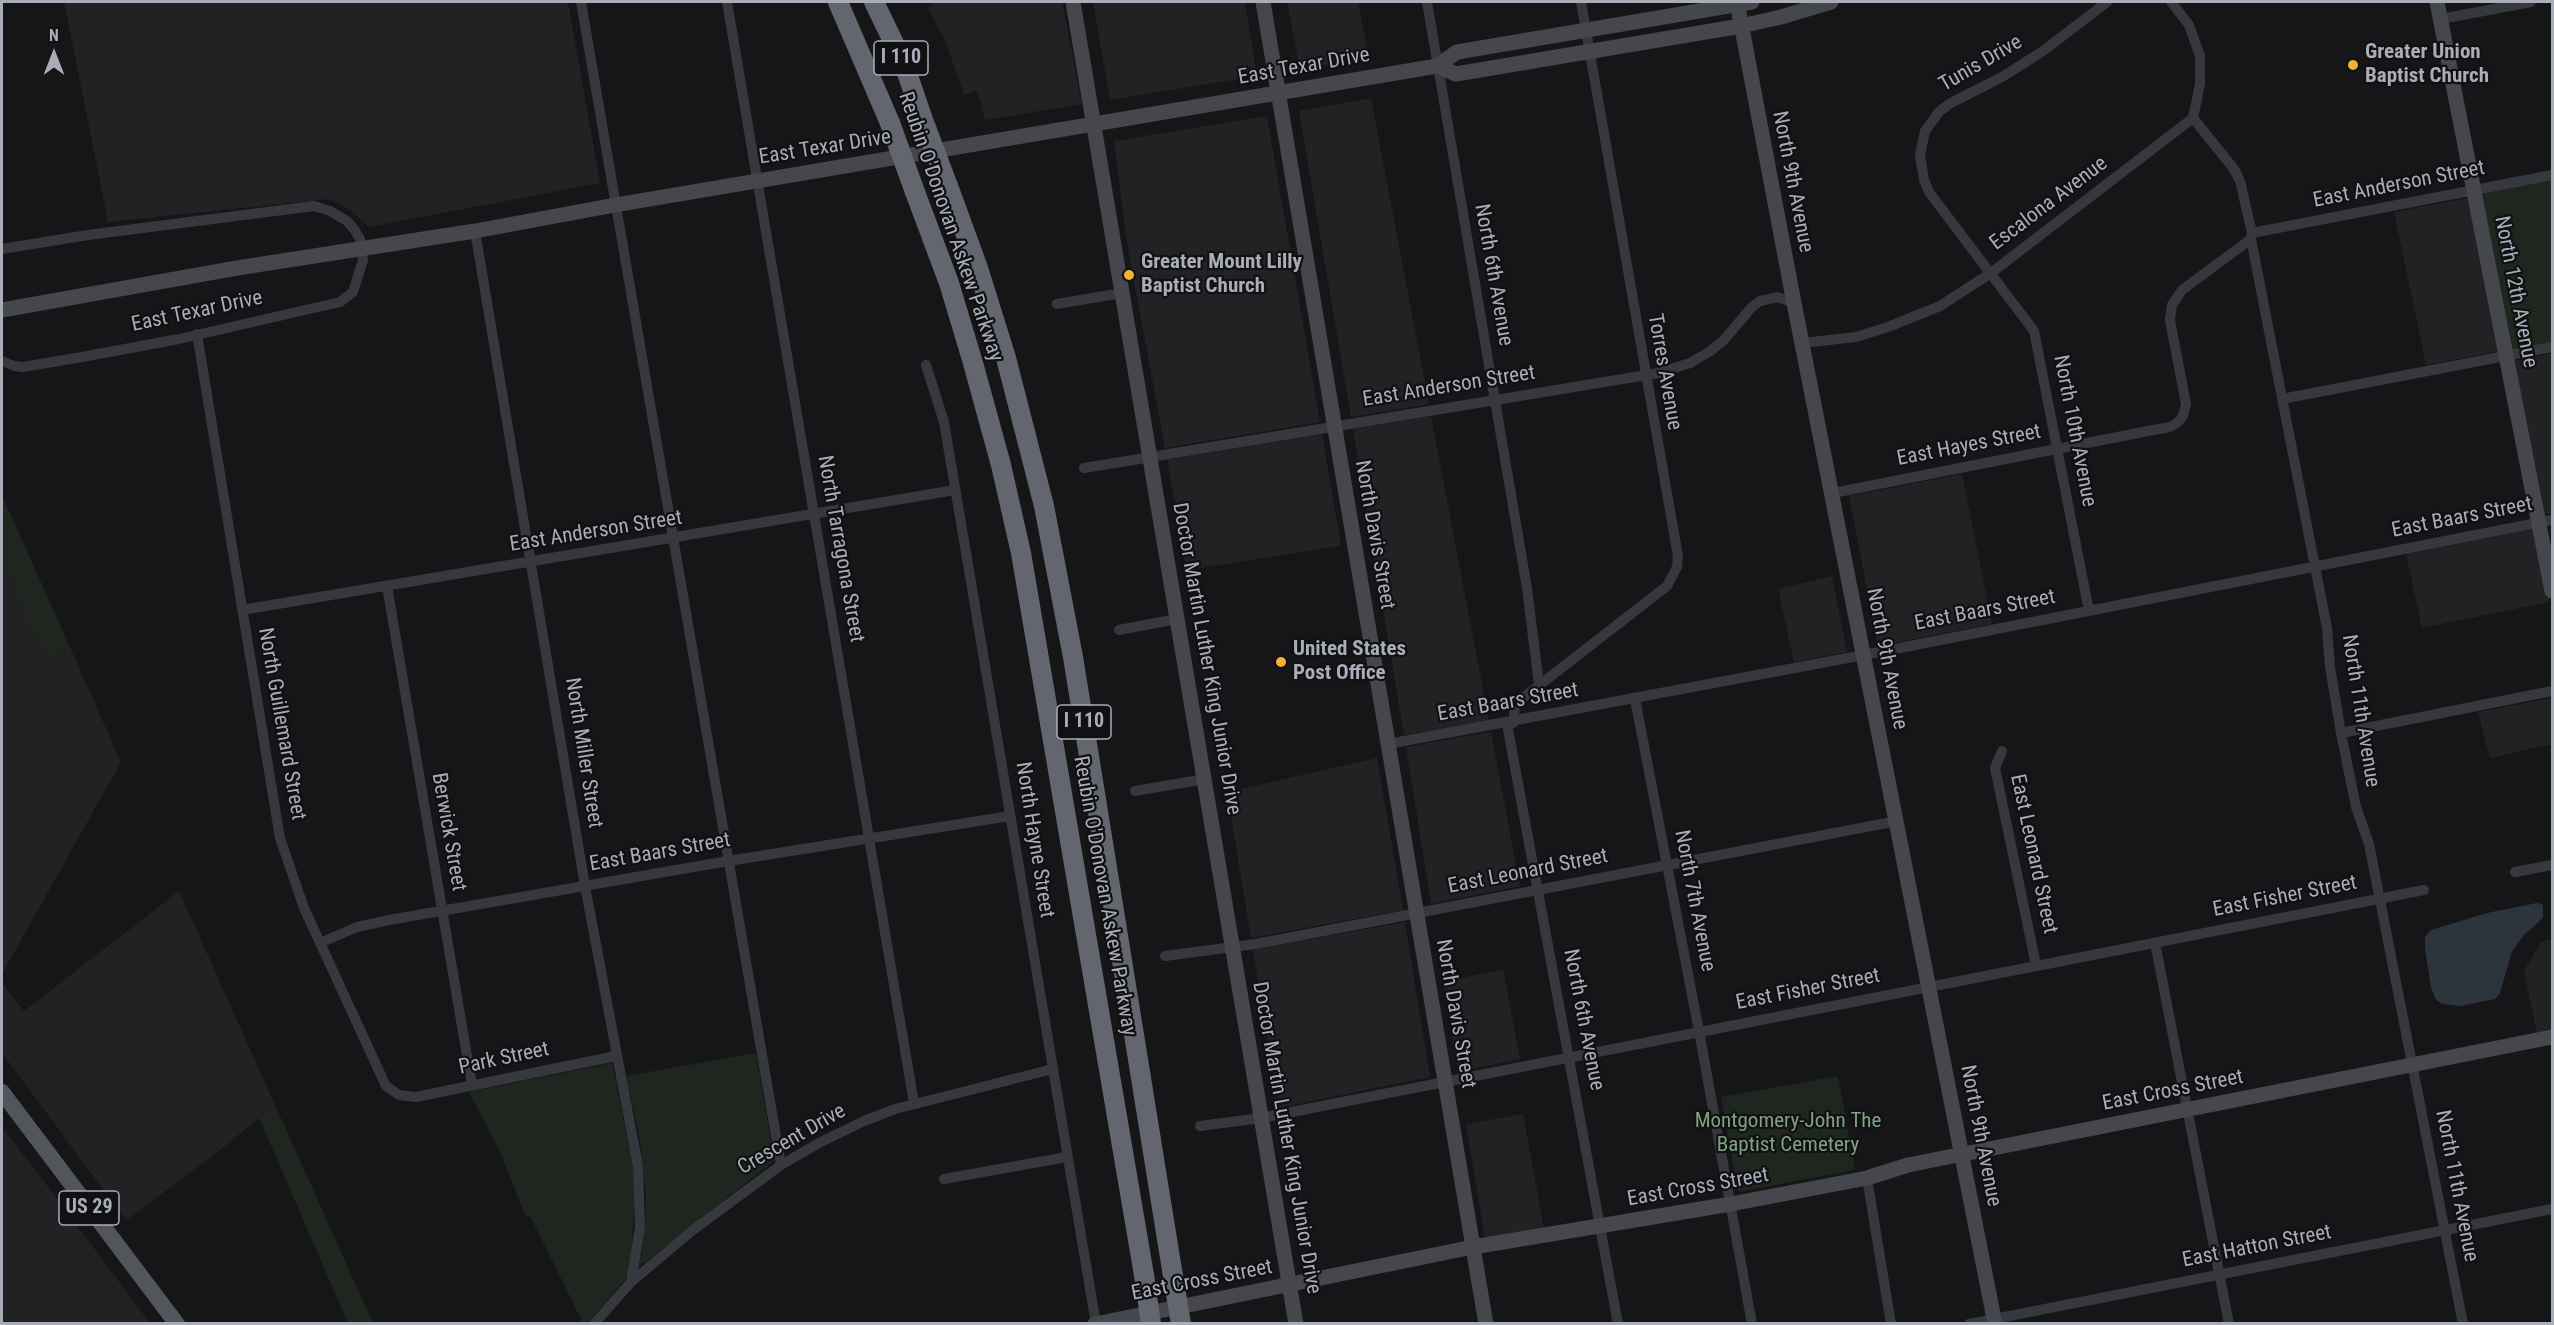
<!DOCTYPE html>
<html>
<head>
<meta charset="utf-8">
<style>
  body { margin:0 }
  #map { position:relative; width:2554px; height:1325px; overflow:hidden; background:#161618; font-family:"Roboto Condensed",sans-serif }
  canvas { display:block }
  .frame { position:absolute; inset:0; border:3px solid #a8adb8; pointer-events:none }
  .north { position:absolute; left:24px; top:24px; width:60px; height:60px; -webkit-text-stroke:4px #111113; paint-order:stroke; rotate:0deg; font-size:16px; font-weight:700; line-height:24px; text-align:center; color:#a8adb8 }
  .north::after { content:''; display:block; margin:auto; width:21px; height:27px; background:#a8adb8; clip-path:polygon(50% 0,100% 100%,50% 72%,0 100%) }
</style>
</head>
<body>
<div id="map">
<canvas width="2554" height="1325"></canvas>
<div class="frame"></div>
<div class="north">N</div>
</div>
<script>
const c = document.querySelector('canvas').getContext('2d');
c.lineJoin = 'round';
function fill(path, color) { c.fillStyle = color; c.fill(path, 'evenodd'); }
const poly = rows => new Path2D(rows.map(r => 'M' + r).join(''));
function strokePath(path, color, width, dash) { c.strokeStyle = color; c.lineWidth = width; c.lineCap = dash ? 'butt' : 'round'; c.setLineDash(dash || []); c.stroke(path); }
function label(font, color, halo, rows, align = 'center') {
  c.font = font + ' "Roboto Condensed",sans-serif'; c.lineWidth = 4.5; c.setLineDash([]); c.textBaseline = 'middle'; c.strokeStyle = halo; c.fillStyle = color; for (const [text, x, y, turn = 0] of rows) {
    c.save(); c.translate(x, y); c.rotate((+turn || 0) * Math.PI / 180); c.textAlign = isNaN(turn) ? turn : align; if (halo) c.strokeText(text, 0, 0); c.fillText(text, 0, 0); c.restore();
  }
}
fill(poly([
  [64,2,568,2,600,183,369,227,351,211,329,199,108,222],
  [935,2,1062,2,1082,104,985,120,977,91,964,95,945,40,928,8],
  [1093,2,1245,2,1257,76,1110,100],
  [1287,2,1358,2,1369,58,1300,69],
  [1371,98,1429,404,1351,417,1299,111],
  [1267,116,1320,422,1165,448,1128,249,1114,141],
  [2469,198,2500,351,2426,365,2394,212],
  [2552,353,2552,513,2543,515,2513,361],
  [1431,416,1489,721,1404,735,1353,429],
  [1322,434,1341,546,1187,570,1167,460],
  [1962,474,1992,624,1878,646,1849,496],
  [2535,529,2549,602,2422,628,2406,554],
  [2,544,54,659,69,645,121,762,2,974],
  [1832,576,1847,652,1794,662,1778,589],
  [2552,698,2552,744,2490,758,2478,712],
  [1491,732,1520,886,1431,904,1406,747],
  [1377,758,1403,910,1251,938,1227,792],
  [179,891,275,1105,209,1159,126,1220,2,1053,2,983,24,1011],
  [1405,922,1430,1077,1279,1108,1253,950],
  [2552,939,2552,1031,2537,1034,2524,971,2541,942],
  [1503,969,1520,1059,1458,1072,1443,982],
  [1523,1114,1544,1229,1485,1239,1466,1124],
  [2,1128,31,1164,150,1323,2,1323]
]), '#222225');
fill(poly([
  [2552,175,2552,347,2506,356,2474,191],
  [2,495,69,645,53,660,25,616,2,544],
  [756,1053,774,1161,639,1267,645,1228,646,1194,639,1135,626,1076],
  [612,1063,633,1166,635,1195,631,1255,626,1279,587,1323,581,1323,581,1319,531,1218,525,1215,500,1152,469,1092],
  [1838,1076,1855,1170,1738,1192,1721,1097],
  [275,1105,373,1323,348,1323,259,1118]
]), '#1e261f');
fill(poly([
  [2537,903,2543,905,2543,918,2525,934,2512,951,2500,993,2495,999,2460,1006,2443,1004,2436,1000,2431,988,2425,948,2425,937,2431,930,2487,913]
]), '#2c353c');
strokePath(poly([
  [581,2,781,1165],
  [727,2,914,1103],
  [1427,2,1527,588,1539,685],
  [2441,19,2531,2],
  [2193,118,2234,169,2240,181,2252,233,2251,239,2327,628,2330,667,2341,733,2356,807,2369,844,2463,1324],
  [475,231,585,886,638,1166,640,1227,631,1282],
  [2252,233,2552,175],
  [2,249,88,235,314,206,330,211,347,221,354,229,360,239,363,260,353,292,340,302,179,339,82,357,23,367,14,366,2,361],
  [1057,304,1122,293],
  [197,334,280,838,304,908,386,1086,399,1095,416,1097,616,1056],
  [1802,343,1856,337,1888,327,1940,306,1991,273,2193,118,2200,84,2200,56,2189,25,2171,2],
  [926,365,944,422,1096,1324],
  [2282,399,2552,347],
  [1084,468,1659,373,1690,363,1709,352,1723,341,1752,307,1760,301,1778,297,1794,303],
  [1833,493,2148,431,2170,427,2177,423,2183,416,2186,404,2170,320,2172,305,2182,290,2251,239],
  [387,586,472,1085],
  [242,610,955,490],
  [2089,611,2034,331,1929,192,1924,180,1920,155,1925,131,1939,112,1949,104,2002,77,2043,51,2107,2],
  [1119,630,1177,619],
  [1635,699,1699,1031,1752,1324],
  [1513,723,1515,707,1519,701,1667,586,1677,567,1678,556,1581,2],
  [1507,724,1618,1324],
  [2341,733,2552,691],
  [1388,744,1864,655,2552,520],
  [2002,751,1995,768,2036,965],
  [1135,791,1205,779],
  [2515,872,2552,865],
  [320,943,357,927,389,920,728,861,1010,816],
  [2155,943,2229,1324],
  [1165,956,1256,944,1897,821],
  [1200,1126,1261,1118,2424,890],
  [1867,1178,1891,1324],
  [944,1179,1067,1157],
  [594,1324,631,1282,693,1230,781,1165,819,1143,864,1121,895,1109,1053,1069],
  [1969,1324,2552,1209]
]), '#37383d', 10);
strokePath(poly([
  [1073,2,1296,1324],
  [1263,2,1486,1324],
  [1737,2,1794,303,1995,1324],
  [2437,2,2552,591],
  [1437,66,1456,74,1741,26,1781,17,1831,2],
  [2,310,237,268,475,231,615,205,1437,66,1457,52,1752,2],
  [1095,1324,1473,1247,1731,1204,1867,1178,1908,1165,2552,1037]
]), '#45474d', 15);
strokePath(poly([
  [2,1092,177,1324]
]), '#53555c', 16);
strokePath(poly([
  [838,2,890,123],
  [874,2,904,64,922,117],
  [948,186,978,268,1006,358,1044,506,1073,657,1172,1270],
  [915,192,949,283,973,363,1001,465,1021,553,1144,1275]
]), '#63666e', 20);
strokePath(poly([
  [922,117,948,186],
  [890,123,915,192],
  [1172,1270,1181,1324],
  [1144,1275,1151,1324]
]), '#63666e', 20);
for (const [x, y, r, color] of [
  [2353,65,6,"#f2b134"],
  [1129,275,6,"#f2b134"],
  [1281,662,6,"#f2b134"]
]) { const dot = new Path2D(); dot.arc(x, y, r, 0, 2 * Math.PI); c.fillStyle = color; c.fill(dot); strokePath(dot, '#111113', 2); }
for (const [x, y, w] of [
  [901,58,54],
  [1084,722,54],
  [89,1208,60]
]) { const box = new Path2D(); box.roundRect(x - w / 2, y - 17, w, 34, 4.5); c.fillStyle = '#111113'; c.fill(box); strokePath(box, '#a8adb8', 1.5); }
label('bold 20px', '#a8adb8', null, [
  ["I 110",901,58],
  ["I 110",1084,722],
  ["US 29",89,1208]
]);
label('bold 21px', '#a8adb8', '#111113', [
  ["Greater Union",2365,53],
  ["Baptist Church",2365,77],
  ["Greater Mount Lilly",1141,263],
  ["Baptist Church",1141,287],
  ["United States",1293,650],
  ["Post Office",1293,674]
], 'left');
label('21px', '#a8adb8', '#111113', [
  ["Tunis Drive",1981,64,-30],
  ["East Texar Drive",1304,67,-10],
  ["East Texar Drive",825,148,-9],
  ["North 9th Avenue",1792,182,79],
  ["East Anderson Street",2399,185,-11],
  ["Escalona Avenue",2049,204,-37],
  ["Reubin O'Donovan Askew Parkway",950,227,71],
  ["North 6th Avenue",1493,275,80],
  ["North 12th Avenue",2515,292,79],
  ["East Texar Drive",197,312,-12],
  ["Torres Avenue",1664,372,80],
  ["East Anderson Street",1449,387,-9],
  ["North 10th Avenue",2074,431,79],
  ["East Hayes Street",1969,446,-11],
  ["East Baars Street",2462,518,-11],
  ["East Anderson Street",596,532,-9],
  ["North Davis Street",1374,535,80],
  ["North Tarragona Street",840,549,80],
  ["East Baars Street",1985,611,-11],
  ["Doctor Martin Luther King Junior Drive",1206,659,80],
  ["North 9th Avenue",1886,659,79],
  ["East Baars Street",1508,703,-10],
  ["North 11th Avenue",2360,711,81],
  ["North Guillemard Street",281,724,80],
  ["North Miller Street",583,753,81],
  ["Berwick Street",448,832,80],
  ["North Hayne Street",1034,840,81],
  ["East Baars Street",660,853,-10],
  ["East Leonard Street",2033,854,78],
  ["East Leonard Street",1528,872,-11],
  ["Reubin O'Donovan Askew Parkway",1104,896,80],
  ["East Fisher Street",2285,897,-11],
  ["North 7th Avenue",1694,901,79],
  ["East Fisher Street",1808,990,-11],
  ["North Davis Street",1455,1014,80],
  ["North 6th Avenue",1583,1020,79],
  ["Park Street",504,1059,-12],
  ["East Cross Street",2173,1091,-11],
  ["North 9th Avenue",1980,1136,79],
  ["Doctor Martin Luther King Junior Drive",1286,1138,80],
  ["Crescent Drive",792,1140,-30],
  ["North 11th Avenue",2456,1186,79],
  ["East Cross Street",1698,1188,-10],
  ["East Hatton Street",2257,1247,-11],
  ["East Cross Street",1202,1281,-11]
]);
label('21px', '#7fa381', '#111113', [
  ["Montgomery-John The",1788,1122],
  ["Baptist Cemetery",1788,1146]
]);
</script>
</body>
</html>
